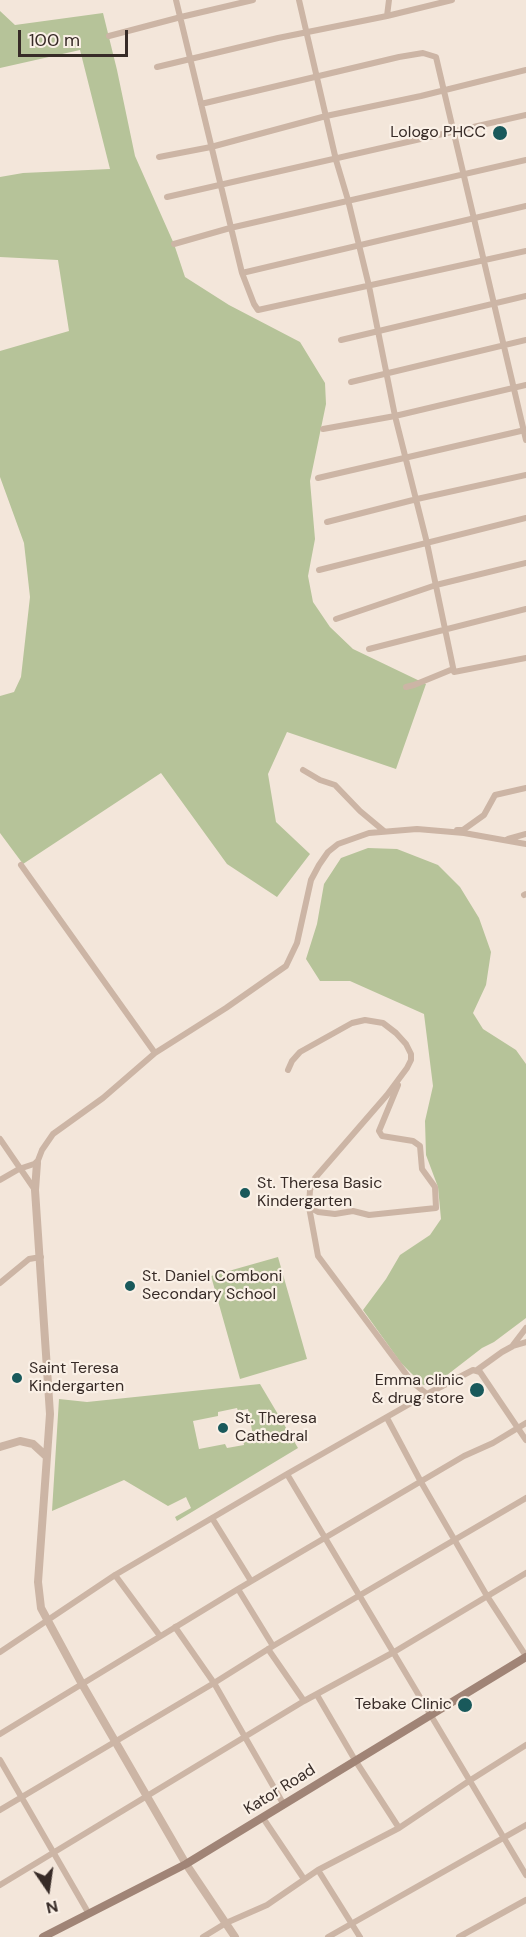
<!DOCTYPE html>
<html>
<head>
<meta charset="utf-8">
<style>
  body { margin:0 }
  #map { position:relative; width:526px; height:1937px; overflow:hidden; background:#f3e6da; font-family:"DM Sans",sans-serif }
  canvas { display:block }
  .north { position:absolute; left:18px; top:1859px; width:60px; height:60px; -webkit-text-stroke:4px #faf0e6; paint-order:stroke; rotate:167deg; font-size:16px; font-weight:700; line-height:24px; text-align:center; color:#372b27 }
  .north::after { content:''; display:block; margin:auto; width:21px; height:27px; background:#372b27; clip-path:polygon(50% 0,100% 100%,50% 72%,0 100%) }
  .scale { position:absolute; left:18px; top:30px; width:110px; height:27px; box-sizing:border-box; border:3px solid #372b27; border-top:0; padding-left:8px; font-size:18px; line-height:21px; white-space:nowrap; color:#372b27; -webkit-text-stroke:4px #faf0e6; paint-order:stroke }
</style>
</head>
<body>
<div id="map">
<canvas width="526" height="1937"></canvas>
<div class="north">N</div>
<div class="scale">100 m</div>
</div>
<script>
const c = document.querySelector('canvas').getContext('2d');
c.lineJoin = 'round';
function fill(path, color) { c.fillStyle = color; c.fill(path, 'evenodd'); }
const poly = rows => new Path2D(rows.map(r => 'M' + r).join(''));
function strokePath(path, color, width, dash) { c.strokeStyle = color; c.lineWidth = width; c.lineCap = dash ? 'butt' : 'round'; c.setLineDash(dash || []); c.stroke(path); }
function label(font, color, halo, rows, align = 'center') {
  c.font = font + ' "DM Sans",sans-serif'; c.lineWidth = 4.5; c.setLineDash([]); c.textBaseline = 'middle'; c.strokeStyle = halo; c.fillStyle = color; for (const [text, x, y, turn = 0] of rows) {
    c.save(); c.translate(x, y); c.rotate((+turn || 0) * Math.PI / 180); c.textAlign = isNaN(turn) ? turn : align; if (halo) c.strokeText(text, 0, 0); c.fillText(text, 0, 0); c.restore();
  }
}
fill(poly([
  [0,11,15,25,103,13,117,70,135,156,174,244,185,277,229,305,300,342,325,383,326,404,310,481,315,539,308,576,313,602,330,627,353,649,426,684,396,769,287,732,268,774,276,822,310,854,277,897,227,864,161,773,23,864,0,833,0,696,14,692,21,677,30,597,24,543,0,477,0,351,69,331,58,260,0,257,0,177,23,173,110,169,80,50,0,68],
  [368,848,397,849,438,865,460,887,479,918,491,952,486,985,473,1013,483,1029,516,1050,526,1064,526,1318,494,1342,482,1348,438,1382,423,1385,401,1363,363,1310,386,1279,400,1255,430,1235,441,1219,438,1187,426,1155,425,1121,433,1086,424,1014,350,981,320,981,306,959,317,924,324,884,341,858],
  [278,1257,307,1359,240,1379,211,1276],
  [260,1384,298,1448,177,1521,175,1517,191,1508,186,1497,168,1506,124,1480,52,1511,59,1399,87,1402],
  [237,1408,238,1411,248,1409,253,1436,243,1438,244,1445,227,1448,225,1444,199,1449,193,1421,218,1416,218,1412]
]), '#b6c399');
strokePath(poly([
  [176,0,242,273,254,304,258,310,526,251],
  [299,0,336,160,348,200,369,286,395,416,427,543,454,672,526,658],
  [387,16,389,0],
  [109,36,181,17,253,0],
  [157,67,278,38,387,16,452,0],
  [201,104,399,57,423,53,436,57,526,440],
  [159,157,211,147,326,116,421,96,526,70],
  [167,197,526,115],
  [174,244,230,228,526,160],
  [242,273,526,206],
  [341,340,526,296],
  [351,382,526,340],
  [323,429,395,416,526,385],
  [318,478,525,430],
  [327,522,417,499,526,475],
  [319,570,526,518],
  [336,619,436,585,526,563],
  [369,649,526,609],
  [406,687,414,685,453,669],
  [303,770,320,780,335,785,360,811,384,831],
  [457,830,463,830,484,815,495,795,526,788],
  [508,839,526,834],
  [21,865,155,1053],
  [524,895,526,894],
  [288,1070,292,1061,300,1052,352,1023,365,1020,383,1023,396,1033,406,1044,411,1054,411,1060,407,1068,387,1095,315,1178,310,1190,309,1207,318,1256,412,1382,427,1394],
  [0,1139,35,1190],
  [0,1180,19,1169,37,1163,42,1150,53,1134,103,1098,155,1053,226,1008,286,966,297,943,311,880,319,865,328,852,338,844,369,833,417,829,464,833,526,844],
  [309,1207,318,1212,335,1214,353,1211,369,1215,436,1208,435,1187,422,1169,420,1146,413,1141,382,1136,379,1131,398,1085],
  [0,1283,29,1259,41,1257],
  [513,1345,526,1328],
  [477,1370,502,1352,513,1346,526,1342],
  [387,1418,421,1482,487,1596,526,1656],
  [287,1474,526,1875],
  [212,1518,251,1581],
  [115,1575,160,1636],
  [238,1589,273,1646],
  [175,1627,214,1683,284,1805],
  [268,1649,304,1701],
  [0,1652,115,1575,287,1474,427,1394,473,1370,480,1372,526,1440],
  [317,1695,355,1760,399,1828],
  [0,1734,238,1589,464,1456,493,1443,526,1423],
  [0,1760,89,1914],
  [0,1810,214,1683,273,1646,526,1498],
  [263,1818,304,1879],
  [318,1870,360,1937],
  [0,1885,304,1701,394,1652,526,1573],
  [203,1937,226,1923,267,1905,318,1870,399,1828,469,1781,526,1745],
  [328,1937,526,1825],
  [459,1937,526,1900]
]), '#ccb5a5', 6);
strokePath(poly([
  [37,1163,35,1190,50,1414,38,1582,41,1608,82,1684,186,1864,235,1937],
  [0,1447,20,1441,33,1444,46,1456]
]), '#ccb5a5', 8);
strokePath(poly([
  [43,1937,186,1864,526,1657]
]), '#a08476', 8);
for (const [x, y, r, color] of [
  [500,133,8,"#19595b"],
  [245,1193,6,"#19595b"],
  [130,1286,6,"#19595b"],
  [17,1378,6,"#19595b"],
  [477,1390,8,"#19595b"],
  [223,1428,6,"#19595b"],
  [465,1705,8,"#19595b"]
]) { const dot = new Path2D(); dot.arc(x, y, r, 0, 2 * Math.PI); c.fillStyle = color; c.fill(dot); strokePath(dot, '#faf0e6', 2); }
label('16px', '#372b27', '#faf0e6', [
  ["Lologo PHCC",486,133,"right"],
  ["St. Theresa Basic",257,1184],
  ["Kindergarten",257,1202],
  ["St. Daniel Comboni",142,1277],
  ["Secondary School",142,1295],
  ["Saint Teresa",29,1369],
  ["Kindergarten",29,1387],
  ["Emma clinic",464,1381,"right"],
  ["& drug store",464,1399,"right"],
  ["St. Theresa",235,1419],
  ["Cathedral",235,1437],
  ["Tebake Clinic",452,1705,"right"]
], 'left');
label('16px', '#372b27', '#faf0e6', [
  ["Kator Road",280,1790,-32]
]);
</script>
</body>
</html>
